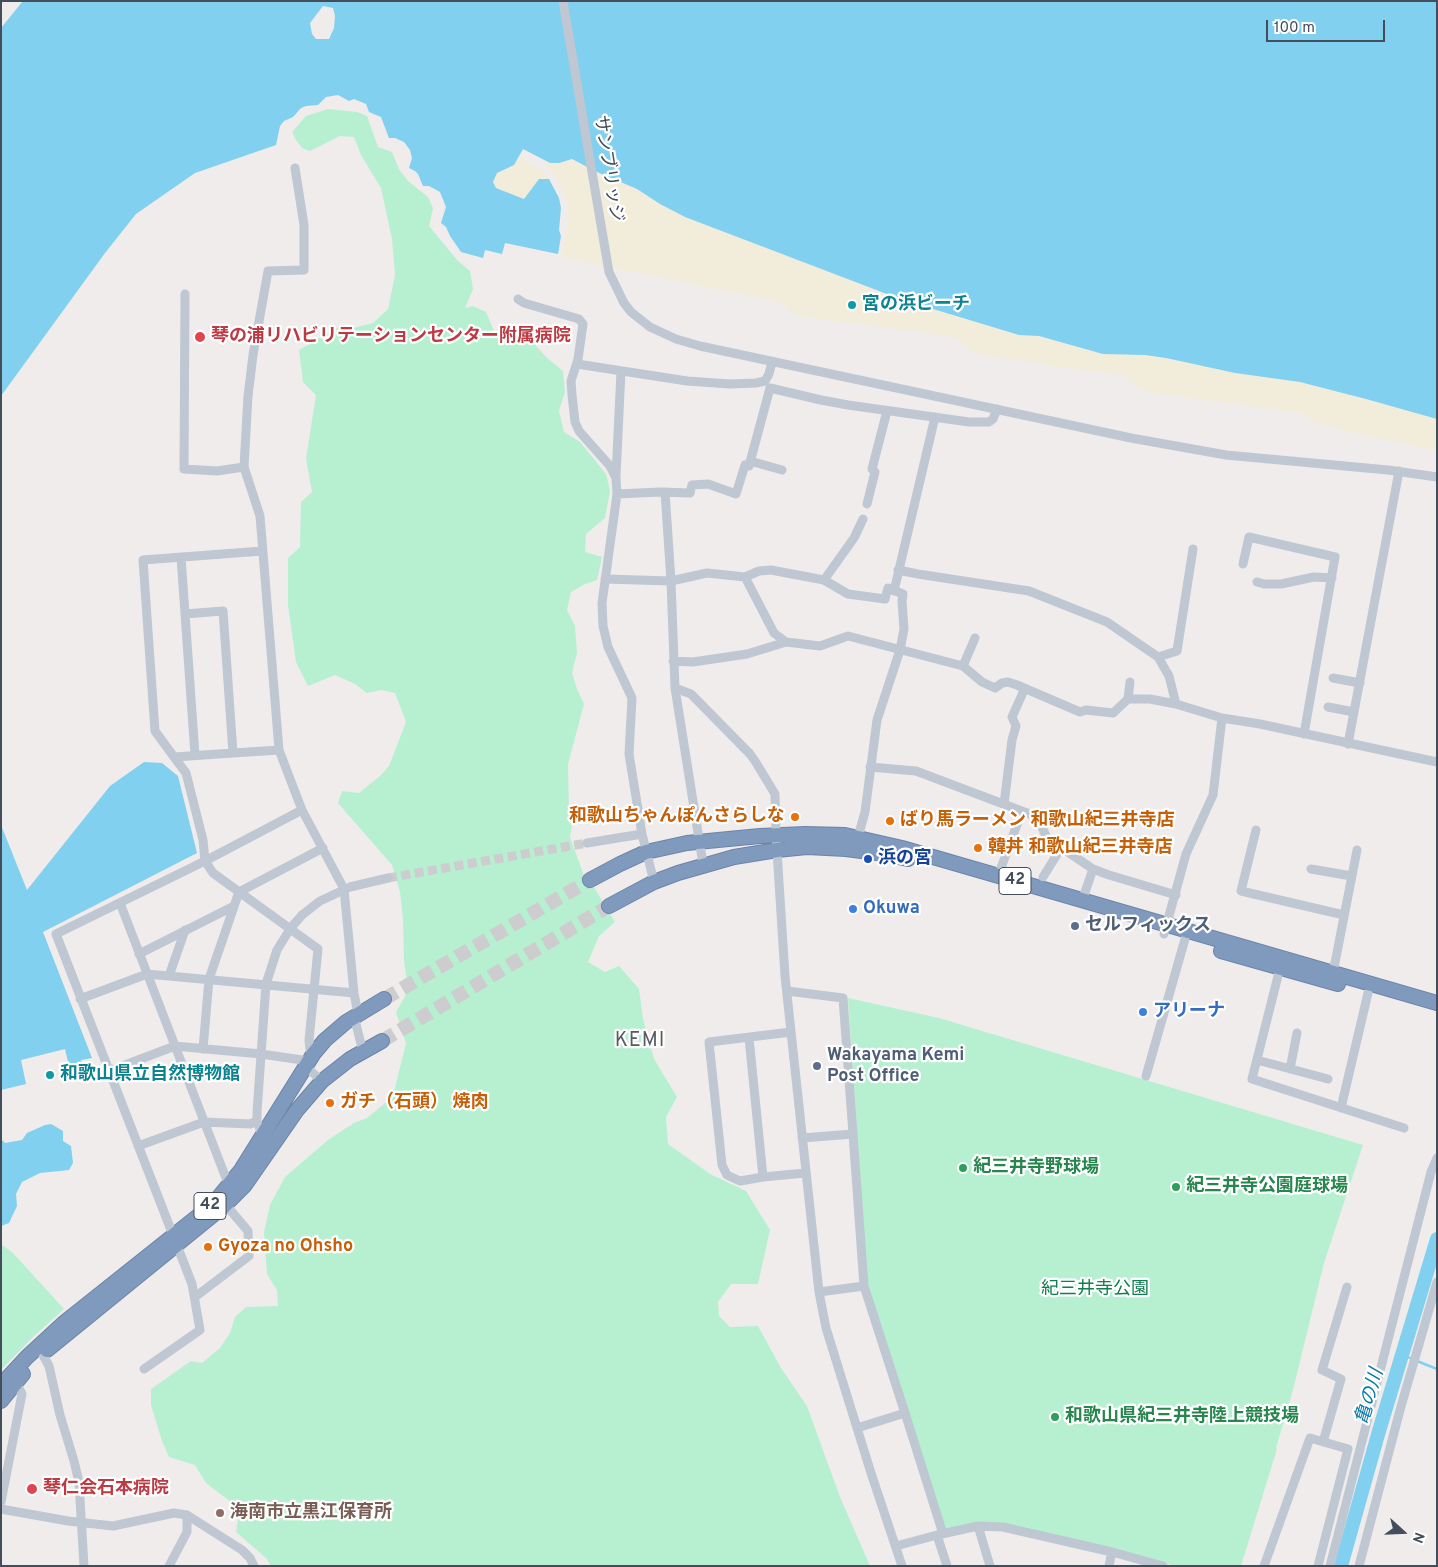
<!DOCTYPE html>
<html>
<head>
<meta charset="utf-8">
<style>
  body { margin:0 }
  #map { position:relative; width:1438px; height:1567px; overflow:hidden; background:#efeceb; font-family:Overpass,sans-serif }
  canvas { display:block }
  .frame { position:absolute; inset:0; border:2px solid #434e5a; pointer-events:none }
  .north { position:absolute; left:1378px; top:1507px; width:50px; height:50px; -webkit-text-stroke:4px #fff; paint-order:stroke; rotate:110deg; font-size:14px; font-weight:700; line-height:20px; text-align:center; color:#434e5a }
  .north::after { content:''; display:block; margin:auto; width:18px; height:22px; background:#434e5a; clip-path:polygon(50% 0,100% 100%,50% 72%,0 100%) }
  .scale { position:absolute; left:1266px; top:20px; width:119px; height:22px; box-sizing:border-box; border:2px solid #434e5a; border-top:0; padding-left:6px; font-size:15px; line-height:18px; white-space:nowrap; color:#434e5a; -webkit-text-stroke:4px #fff; paint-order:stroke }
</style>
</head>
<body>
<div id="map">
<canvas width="1438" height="1567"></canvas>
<div class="frame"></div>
<div class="north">N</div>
<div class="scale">100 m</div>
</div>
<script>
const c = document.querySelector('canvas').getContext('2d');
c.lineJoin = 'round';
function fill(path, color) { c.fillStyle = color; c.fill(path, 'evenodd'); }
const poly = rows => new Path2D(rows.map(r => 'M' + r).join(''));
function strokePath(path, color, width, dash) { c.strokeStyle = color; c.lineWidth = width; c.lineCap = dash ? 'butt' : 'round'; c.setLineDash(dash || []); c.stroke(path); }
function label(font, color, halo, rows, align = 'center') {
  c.font = font + ' Overpass,"Noto Sans JP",sans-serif'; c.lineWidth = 4.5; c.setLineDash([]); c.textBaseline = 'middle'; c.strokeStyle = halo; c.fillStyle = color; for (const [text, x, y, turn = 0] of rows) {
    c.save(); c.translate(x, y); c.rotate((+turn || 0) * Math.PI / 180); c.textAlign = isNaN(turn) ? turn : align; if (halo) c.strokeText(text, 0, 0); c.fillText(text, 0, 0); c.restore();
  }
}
fill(poly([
  [328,109,357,112,367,116,378,147,392,152,399,169,408,181,428,197,433,208,429,226,458,261,470,271,473,289,465,308,473,306,486,312,494,331,513,336,527,336,547,358,563,371,565,392,559,411,564,432,580,442,606,474,610,491,605,518,586,534,585,552,602,557,597,580,583,585,571,592,567,610,575,626,577,653,572,673,577,689,584,704,568,764,569,814,572,827,570,837,584,876,595,889,615,922,599,936,588,962,605,972,619,966,639,989,643,1019,654,1059,677,1097,666,1117,668,1144,710,1174,746,1191,770,1230,758,1284,731,1284,718,1302,719,1316,730,1327,758,1326,781,1368,807,1406,840,1497,870,1566,271,1566,267,1559,236,1532,240,1509,206,1483,195,1465,169,1457,162,1441,151,1405,151,1389,191,1361,202,1363,220,1348,230,1333,235,1317,246,1307,278,1306,277,1290,267,1274,264,1232,270,1205,285,1177,328,1140,354,1123,367,1118,384,1104,394,1092,406,1043,396,1012,408,991,404,960,403,919,400,892,392,865,338,803,342,791,359,793,380,776,389,766,406,722,395,693,381,690,367,693,355,684,335,675,308,686,296,662,288,605,288,558,300,547,301,502,312,492,306,459,316,395,303,382,299,350,339,327,353,328,373,323,388,309,395,275,392,239,381,188,361,155,354,137,340,136,310,151,302,148,296,140,292,132,306,116],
  [848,998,939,1018,1363,1145,1324,1263,1293,1390,1276,1448,1277,1449,1241,1566,1176,1566,1015,1525,945,1529,871,1297,867,1277],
  [1,1244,13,1253,64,1309,33,1337,1,1370]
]), '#b6f0d1');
fill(poly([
  [520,156,539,168,549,179,539,179,524,199,496,188,493,182,497,173,514,165],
  [542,159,550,163,559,163,572,159,597,172,637,189,660,204,685,217,900,299,1019,335,1039,336,1072,346,1166,358,1235,373,1300,382,1421,414,1437,419,1437,451,1321,425,1314,423,1307,416,1301,413,1149,392,1135,385,1126,376,986,356,970,351,954,337,806,317,792,313,780,302,561,257,567,229,568,216,567,200,557,178]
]), '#f2ecdb');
fill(poly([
  [23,1,1437,1,1437,419,1366,399,1300,382,1235,373,1166,358,1145,355,1103,354,1039,336,1019,335,900,299,685,217,660,204,637,189,597,172,572,159,559,163,550,163,523,149,514,165,497,173,493,182,496,188,524,199,539,179,549,179,559,198,561,208,559,230,561,236,558,254,505,243,502,254,485,250,483,258,461,252,450,236,446,227,441,223,446,207,440,192,429,186,423,186,418,174,415,171,409,168,412,158,410,150,404,142,395,138,389,138,381,117,369,112,366,104,354,99,349,101,338,95,326,97,318,105,306,106,301,108,293,117,284,121,280,126,276,145,195,173,136,214,105,253,1,396,1,28],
  [323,6,333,8,335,16,334,28,329,39,316,39,312,34,310,23],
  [144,762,162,763,178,776,197,853,43,932,92,1058,81,1060,84,1069,70,1071,65,1049,21,1060,26,1084,1,1090,1,825,27,890,110,786],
  [51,1124,63,1131,63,1141,71,1146,73,1163,69,1170,40,1173,22,1182,16,1194,17,1206,9,1223,1,1226,1,1139,5,1143,22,1140,27,1133,45,1125]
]), '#81d0ef');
strokePath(poly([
  [1402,1354,1412,1359],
  [1417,1361,1437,1369]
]), '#81d0ef', 2.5);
strokePath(poly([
  [1341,1566,1379,1431,1437,1239]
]), '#81d0ef', 14);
strokePath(poly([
  [388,878,587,843]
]), '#cdccce', 9, [9, 4.5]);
strokePath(poly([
  [384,999,590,880],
  [382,1041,609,906]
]), '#cdccce', 14, [14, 7]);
const highway = poly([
  [590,880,620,864,646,852,687,843,760,836,805,834,845,835,902,848,1437,1003],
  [609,906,654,882,678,873,734,857,777,850,807,847,846,849,885,854,908,859],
  [1221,951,1338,984],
  [47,1350,224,1206,245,1185,297,1110,322,1081,350,1059,382,1041],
  [1,1385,27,1357,65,1322,212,1205,241,1170,314,1053,325,1040,346,1022,384,999],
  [1,1401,23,1374]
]);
strokePath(highway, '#6c84aa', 16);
strokePath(poly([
  [563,1,609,272,624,303,631,312,650,327,676,339,700,346,1131,438,1226,455,1388,470,1437,477],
  [295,168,304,225,304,270,268,271,253,355,248,396,244,467,260,516,279,750,302,810,344,889,354,993,358,1014],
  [185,294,184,469,217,471,244,467],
  [518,299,524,303,579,319,583,324,578,359,571,381,572,395,575,422,579,431,610,466,616,478,617,494,602,603,603,626,608,647,632,698,629,754,642,834,654,882],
  [577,364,687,381,730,384,756,383,765,381,769,374,772,362],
  [750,461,782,470],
  [616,476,621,371],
  [665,492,671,581,675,688,703,864],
  [617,494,660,492,690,493,692,485,708,484,736,494,745,465,749,466,770,388,821,400,848,405,969,422,989,422,993,419,997,409],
  [867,504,875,472,872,469,887,411],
  [181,557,195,755],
  [1243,564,1249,537,1335,557,1304,734],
  [898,570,918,574,1029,591,1107,622,1158,657,1169,676,1176,704],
  [745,577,774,633,786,642],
  [605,579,671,581,707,573,745,577,759,571,771,570,824,580,848,594,885,599,888,588,903,594,902,601,904,629,900,650,877,720,865,812,858,837],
  [824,580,854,538,863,519],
  [1257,582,1264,584,1281,584,1314,577,1332,578],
  [894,591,935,417],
  [185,614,223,611,233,753,279,750],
  [1158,657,1177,651,1193,549],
  [673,661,693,662,747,654,786,642,820,646,848,636,963,666,982,682,995,688,1002,683,1008,682,1017,685,1080,712,1086,710,1113,713,1128,699,1150,699,1176,704,1222,718,1260,724,1437,762],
  [963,666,975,638],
  [1333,678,1360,683],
  [675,688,691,694,750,754,755,761,775,794,776,835,785,976,819,1292,826,1328,871,1473,902,1566],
  [1128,699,1130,682],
  [1328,707,1354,712],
  [1348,744,1399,471],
  [233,753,174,757,155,731,143,560,262,551],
  [174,757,186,773,203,840,205,861,213,873,318,949,309,1040,310,1050,314,1053],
  [870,767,916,771,1035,816,1039,821,1047,838,1093,869,1109,875,1176,895],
  [1004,804,1012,740,1016,726,1012,717,1025,688],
  [1256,830,1241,891,1344,915],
  [587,843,642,834],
  [1311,869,1352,876],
  [998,876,1022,811],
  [1043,877,1061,848],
  [1082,901,1093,869],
  [120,903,229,1186],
  [1164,934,1186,854,1213,795,1222,718],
  [139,954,234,906],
  [1280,968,1252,1079,1404,1128],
  [1333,973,1357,850],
  [169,976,185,930],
  [787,991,843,998,853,1134,802,1138],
  [80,999,147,974,354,993],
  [354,1016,363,1052],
  [749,1038,763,1177,805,1173],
  [203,1049,209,979,239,892,323,848],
  [1257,1060,1328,1079],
  [305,1066,322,1081],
  [1290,1069,1297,1033],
  [109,1071,175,1046,261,1054,309,1061],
  [1146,1076,1187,932],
  [1341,1108,1368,993],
  [263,1138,257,1121,257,1112,266,984,277,950,290,929,302,915,320,901,350,887,388,878],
  [138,1146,204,1122,250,1124,257,1121],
  [763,1177,740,1181,727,1175,722,1165,709,1042,791,1032],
  [864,1286,905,1413],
  [819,1292,864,1286,853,1134],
  [195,1297,249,1256,248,1231,226,1205],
  [39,1348,49,1366,60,1415,74,1461,79,1482,84,1566],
  [144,1369,200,1330,192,1284,56,934,205,861,302,810],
  [857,1428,905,1413,943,1534],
  [1323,1442,1341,1379,1322,1370,1347,1287],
  [1,1502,22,1394,15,1381],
  [1,1509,68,1521,113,1526,174,1513,187,1515,242,1550,250,1558,254,1566],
  [978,1526,990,1566],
  [937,1535,947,1566],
  [896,1546,937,1535,978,1526,1003,1527,1112,1552,1163,1566],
  [169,1566,187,1532,187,1515],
  [1109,1566,1112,1552],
  [1264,1566,1310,1438,1348,1449,1318,1566],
  [1330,1566,1431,1172,1437,1158],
  [1359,1566,1400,1410,1437,1282]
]), '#bec7d2', 9);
strokePath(highway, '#809abe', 14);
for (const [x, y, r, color] of [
  [852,305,5,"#0f9aa8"],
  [200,337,6,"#e0444e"],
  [795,817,5,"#e8710a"],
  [890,821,5,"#e8710a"],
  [978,848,5,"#e8710a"],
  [868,859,5,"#1a4fb4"],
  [853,909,5,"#3f7fe0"],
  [1075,926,5,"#5c6f8a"],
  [1143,1012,5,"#3f7fe0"],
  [817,1066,5,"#5c6f8a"],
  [50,1075,5,"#0f9aa8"],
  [330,1103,5,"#e8710a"],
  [963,1168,5,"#2e9e5b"],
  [1176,1187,5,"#2e9e5b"],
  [208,1247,5,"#e8710a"],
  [1055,1417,5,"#2e9e5b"],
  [32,1489,6,"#e0444e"],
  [220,1513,5,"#8d6e63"]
]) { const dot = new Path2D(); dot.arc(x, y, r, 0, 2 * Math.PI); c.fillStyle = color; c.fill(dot); strokePath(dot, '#fff', 2); }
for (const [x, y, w] of [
  [1015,881,32],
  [210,1206,32]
]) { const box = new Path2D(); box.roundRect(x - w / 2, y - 13.5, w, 27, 4); c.fillStyle = '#fff'; c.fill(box); strokePath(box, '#434e5a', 1); }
label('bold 16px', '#434e5a', null, [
  ["42",1015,881],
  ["42",210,1206]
]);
label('18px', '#434e5a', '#fff', [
  ["サンブリッジ",607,169,81]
]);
label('bold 18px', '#0d838f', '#fff', [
  ["宮の浜ビーチ",862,305],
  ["和歌山県立自然博物館",60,1075]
], 'left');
label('bold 18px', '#be3a42', '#fff', [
  ["琴の浦リハビリテーションセンター附属病院",211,337],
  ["琴仁会石本病院",43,1489]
], 'left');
label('bold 18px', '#c56008', '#fff', [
  ["和歌山ちゃんぽんさらしな",785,817,"right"],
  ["ばり馬ラーメン 和歌山紀三井寺店",900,821],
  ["韓丼 和歌山紀三井寺店",988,848],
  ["ガチ（石頭） 焼肉",340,1103],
  ["Gyoza no Ohsho",218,1247]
], 'left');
label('bold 18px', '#164399', '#fff', [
  ["浜の宮",878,859]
], 'left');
label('bold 18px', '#366cbe', '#fff', [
  ["Okuwa",863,909],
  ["アリーナ",1153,1012]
], 'left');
label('bold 18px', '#4e5e75', '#fff', [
  ["セルフィックス",1085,926],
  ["Wakayama Kemi",827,1056],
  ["Post Office",827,1077]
], 'left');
label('bold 18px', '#27864d', '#fff', [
  ["紀三井寺野球場",973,1168],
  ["紀三井寺公園庭球場",1186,1187],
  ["和歌山県紀三井寺陸上競技場",1065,1417]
], 'left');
label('18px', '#127d50', '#fff', [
  ["紀三井寺公園",1095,1290]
]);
label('bold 18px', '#785e54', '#fff', [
  ["海南市立黒江保育所",230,1513]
], 'left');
label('italic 19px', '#067bab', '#fff', [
  ["亀の川",1371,1397,-74]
]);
c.letterSpacing = '1px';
label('20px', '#585c61', '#fff', [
  ["KEMI",640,1042]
]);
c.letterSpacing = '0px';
</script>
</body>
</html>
